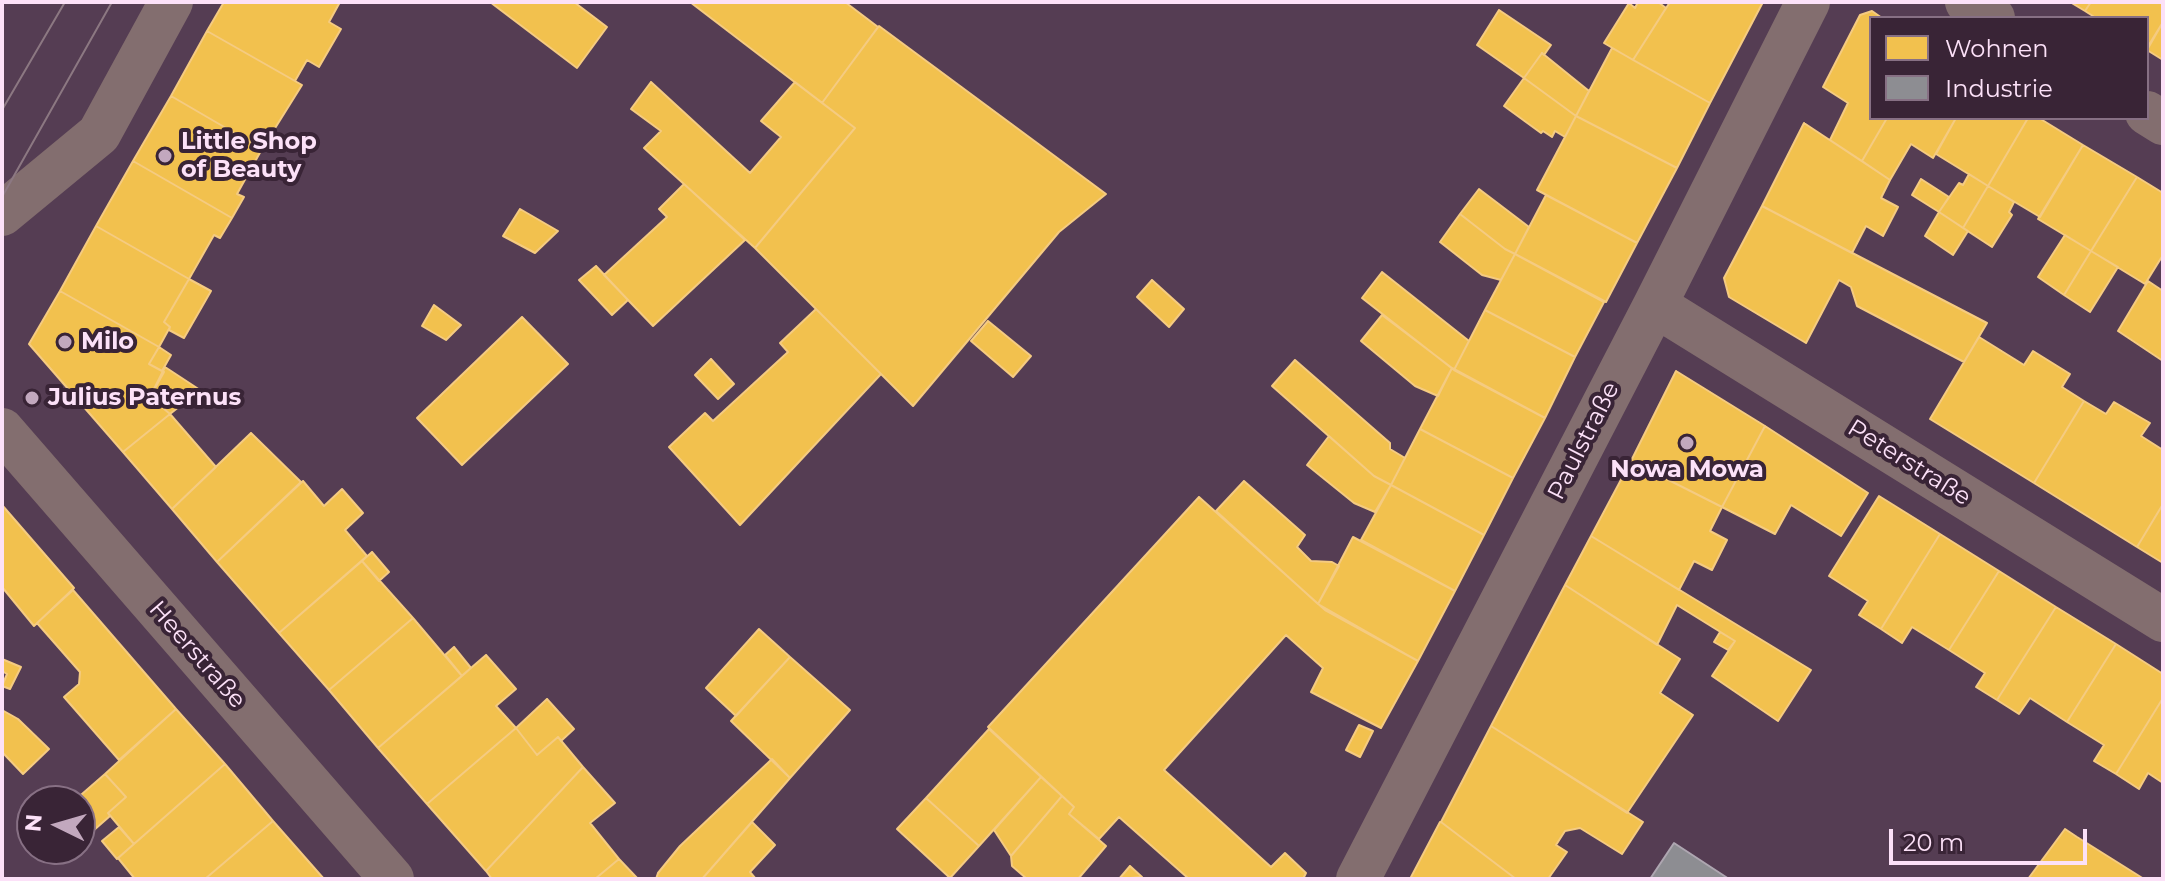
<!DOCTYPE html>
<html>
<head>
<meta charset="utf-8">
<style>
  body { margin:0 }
  #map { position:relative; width:2165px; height:881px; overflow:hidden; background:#553d53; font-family:Montserrat,sans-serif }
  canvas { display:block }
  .frame { position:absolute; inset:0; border:4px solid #fce1f8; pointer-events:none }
  .legend { position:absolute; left:1869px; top:16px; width:280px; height:104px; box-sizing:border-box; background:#392436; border:2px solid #877084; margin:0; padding:10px 14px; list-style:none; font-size:24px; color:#fce1f8 }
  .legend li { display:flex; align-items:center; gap:16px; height:40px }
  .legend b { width:40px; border:2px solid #877084 }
  .north { position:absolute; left:16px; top:785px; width:80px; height:80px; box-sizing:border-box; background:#392436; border:2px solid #877084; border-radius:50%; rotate:275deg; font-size:22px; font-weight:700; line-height:32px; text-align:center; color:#fce1f8 }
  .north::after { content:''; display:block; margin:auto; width:28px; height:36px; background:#c2a8be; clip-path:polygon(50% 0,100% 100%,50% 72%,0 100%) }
  .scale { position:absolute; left:1889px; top:829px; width:198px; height:36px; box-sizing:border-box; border:4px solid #fce1f8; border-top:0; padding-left:10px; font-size:24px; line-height:28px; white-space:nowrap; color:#fce1f8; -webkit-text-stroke:6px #392436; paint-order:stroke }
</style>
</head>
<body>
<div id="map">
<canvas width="2165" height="881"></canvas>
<div class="frame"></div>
<ul class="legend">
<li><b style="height:22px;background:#f2c14e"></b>Wohnen</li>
<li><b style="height:22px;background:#8d8d92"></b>Industrie</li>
</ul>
<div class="north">N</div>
<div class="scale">20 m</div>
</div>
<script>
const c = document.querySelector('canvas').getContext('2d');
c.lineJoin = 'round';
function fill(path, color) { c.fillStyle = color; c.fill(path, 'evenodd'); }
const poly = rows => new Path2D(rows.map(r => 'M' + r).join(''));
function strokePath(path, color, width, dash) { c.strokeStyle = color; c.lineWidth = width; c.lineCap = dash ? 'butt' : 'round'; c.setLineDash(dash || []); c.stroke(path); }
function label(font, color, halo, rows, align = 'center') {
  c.font = font + ' Montserrat,sans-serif'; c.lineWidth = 8; c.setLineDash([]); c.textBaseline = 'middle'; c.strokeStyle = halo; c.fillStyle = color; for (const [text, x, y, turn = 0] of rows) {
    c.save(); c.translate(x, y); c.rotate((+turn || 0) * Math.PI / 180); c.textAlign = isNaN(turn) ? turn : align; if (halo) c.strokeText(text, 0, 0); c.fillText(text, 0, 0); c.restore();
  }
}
const homes = poly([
  [224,2,340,2,329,22,341,29,319,67,307,60,295,81,207,31,224,2],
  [490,2,574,2,607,27,577,68,490,2],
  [690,2,845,2,878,27,822,103,690,2],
  [1638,2,1658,2,1666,8,1633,60,1604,43,1629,3,1635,8,1638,2],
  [1670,2,1763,2,1710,103,1633,60,1670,2],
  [2070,2,2091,2,2085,11,2070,2],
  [2091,2,2163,2,2163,22,2147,48,2147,18,2096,18,2085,11,2091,2],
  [1499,10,1551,45,1544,55,1542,53,1524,78,1477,45,1499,10],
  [1872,11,1882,18,1871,18,1871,118,1887,118,1862,161,1830,140,1848,103,1823,87,1860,15,1872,11],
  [2163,22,2163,60,2147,50,2163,22],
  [879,26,1106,194,1059,232,913,406,755,248,855,128,822,103,879,26],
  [207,31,302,85,262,149,171,96,207,31],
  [1612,48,1710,103,1677,168,1576,116,1612,48],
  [1542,53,1589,91,1576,116,1524,78,1542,53],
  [1524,78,1576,116,1565,137,1555,131,1552,137,1543,131,1541,133,1504,106,1524,78],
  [651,82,750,173,781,137,761,121,795,82,855,128,755,248,644,148,661,131,631,109,651,82],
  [171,96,262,149,237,194,244,197,232,218,133,161,171,96],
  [1576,116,1677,168,1637,243,1537,190,1576,116],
  [1887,118,1956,118,1933,158,1911,144,1890,180,1862,161,1887,118],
  [1956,118,2028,118,1988,186,1936,154,1956,118],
  [2028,118,2039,118,2083,145,2040,217,1988,186,2028,118],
  [1804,123,1890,180,1881,198,1898,207,1883,236,1866,226,1852,253,1762,206,1804,123],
  [2083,145,2137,177,2091,251,2038,219,2083,145],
  [133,161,232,218,220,238,214,235,189,279,96,226,133,161],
  [1969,174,1988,186,1963,228,1939,212,1959,183,1963,185,1969,174],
  [2137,177,2163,193,2163,255,2145,284,2091,251,2137,177],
  [1921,179,1949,197,1939,212,1912,195,1921,179],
  [684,184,745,240,653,326,604,275,667,217,659,209,684,184],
  [1988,186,2014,202,2009,212,2012,215,1992,247,1963,228,1988,186],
  [1479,189,1529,227,1515,254,1505,249,1460,214,1479,189],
  [1546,195,1637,243,1606,302,1515,254,1546,195],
  [1762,206,1987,323,1964,362,1857,306,1851,287,1839,280,1806,343,1729,297,1724,278,1762,206],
  [520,209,558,231,535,253,503,236,520,209],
  [1939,212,1968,231,1953,255,1925,236,1939,212],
  [1460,214,1505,249,1515,254,1501,280,1482,275,1440,242,1460,214],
  [96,226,189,279,164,322,170,327,159,347,60,291,96,226],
  [2065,235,2091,251,2064,295,2038,277,2065,235],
  [2091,251,2118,267,2090,312,2064,295,2091,251],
  [1515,254,1604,302,1575,357,1485,310,1515,254],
  [596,266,628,300,612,315,579,280,596,266],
  [1382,272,1469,341,1454,370,1362,298,1382,272],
  [189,279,211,291,184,338,169,330,170,327,164,322,189,279],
  [1152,280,1184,309,1169,327,1137,297,1152,280],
  [2148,281,2163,291,2163,361,2118,331,2148,281],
  [60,291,159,347,149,364,164,372,150,397,170,414,123,452,29,344,60,291],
  [434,305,461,325,446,340,422,326,434,305],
  [816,309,881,374,740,525,669,447,705,413,713,421,788,352,780,343,816,309],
  [1485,310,1575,357,1545,418,1454,370,1485,310],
  [1382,315,1452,368,1438,396,1415,386,1361,341,1382,315],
  [522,317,568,364,462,465,417,418,522,317],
  [988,321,1031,356,1013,377,971,341,988,321],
  [1979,337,2024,365,2033,351,2070,374,2062,387,2084,401,2034,483,1930,419,1979,337],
  [159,347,171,355,162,371,149,364,159,347],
  [711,359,734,384,718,399,695,375,711,359],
  [1295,360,1390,443,1390,449,1405,458,1391,485,1374,476,1272,386,1295,360],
  [165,367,200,390,170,414,150,397,165,367],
  [1452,368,1545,418,1513,478,1420,429,1452,368],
  [1676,371,1765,426,1722,507,1631,461,1676,371],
  [2084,401,2106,414,2114,402,2150,423,2141,436,2163,450,2163,504,2137,547,2034,483,2084,401],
  [170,414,216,467,172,509,123,452,170,414],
  [1765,426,1868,493,1841,536,1791,505,1775,534,1722,507,1765,426],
  [1420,429,1513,478,1484,535,1391,485,1420,429],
  [251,433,301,482,217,562,172,509,251,433],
  [1329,436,1374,476,1391,485,1375,512,1354,503,1307,465,1329,436],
  [1631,461,1722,507,1710,531,1727,540,1712,570,1694,561,1679,590,1591,536,1631,461],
  [303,481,324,506,342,489,363,513,345,530,367,556,279,633,217,562,303,481],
  [1244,481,1305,535,1297,547,1311,561,1332,562,1339,566,1318,604,1216,511,1244,481],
  [1391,485,1484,535,1455,591,1361,540,1391,485],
  [1879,496,1940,534,1881,629,1859,615,1868,601,1829,576,1879,496],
  [1199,497,1325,610,1418,661,1381,728,1311,692,1323,668,1286,635,1164,770,1271,867,1285,853,1306,873,1303,879,1189,879,1119,817,1099,839,1069,814,1074,807,988,727,1199,497],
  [2163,504,2163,563,2137,547,2163,504],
  [2,505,74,588,34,626,2,587,2,505],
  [1940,534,1999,571,1949,650,1912,627,1902,643,1881,629,1940,534],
  [1591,536,1811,670,1778,721,1712,676,1735,641,1677,605,1657,645,1565,585,1591,536],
  [1353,537,1455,591,1418,661,1318,604,1353,537],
  [372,552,389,572,379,581,362,561,372,552],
  [362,561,413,618,329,690,279,633,362,561],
  [1999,571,2056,607,1997,700,1976,687,1985,673,1949,650,1999,571],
  [1565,585,1680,659,1660,693,1693,715,1627,813,1491,726,1565,585],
  [73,590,176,709,119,760,64,697,79,684,80,672,37,623,73,590],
  [2056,607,2116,644,2067,722,2030,698,2019,714,1997,700,2056,607],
  [413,618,462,676,378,748,329,690,413,618],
  [759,629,790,657,736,716,706,688,759,629],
  [1720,632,1735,641,1728,650,1714,642,1720,632],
  [2116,644,2163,674,2163,698,2116,774,2094,761,2104,745,2067,722,2116,644],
  [454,647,471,668,462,676,445,655,454,647],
  [486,655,516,689,496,706,516,728,427,804,378,748,486,655],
  [790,657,850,710,790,778,731,721,790,657],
  [2,659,21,667,10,689,2,686,7,674,2,671,2,659],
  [2163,698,2163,783,2148,773,2139,789,2116,774,2163,698],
  [547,699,574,729,561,741,558,737,537,755,516,728,547,699],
  [176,709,225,764,134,844,108,813,126,797,105,774,176,709],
  [2,710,18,719,49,749,23,774,2,752,2,710],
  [1359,725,1373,731,1360,757,1346,750,1359,725],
  [1491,726,1643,822,1622,854,1580,828,1565,831,1556,845,1567,852,1548,879,1516,879,1441,822,1491,726],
  [516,728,537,755,558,737,583,767,486,871,427,804,516,728],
  [989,729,1041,777,979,846,926,798,989,729],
  [772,759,790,778,702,879,656,879,658,873,680,846,772,759],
  [225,764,273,821,205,879,135,879,118,858,225,764],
  [583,767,615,803,590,823,619,859,595,879,492,879,486,871,583,767],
  [105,774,126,797,108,813,110,816,86,837,80,833,80,801,74,801,105,774],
  [1041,777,1062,796,1011,856,994,830,1041,777],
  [1062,796,1074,807,1069,814,1106,846,1078,879,1027,879,1012,866,1011,856,1062,796],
  [926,798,979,846,950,878,897,829,926,798],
  [273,821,324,879,205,879,273,821],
  [752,822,775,845,750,872,755,878,702,879,752,822],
  [1440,822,1441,822,1516,879,1410,879,1440,822],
  [119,827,134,844,117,859,102,841,119,827],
  [2065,829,2077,837,2144,879,2028,879,2065,829],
  [619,859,638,879,595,879,619,859],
  [1130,866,1142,877,1119,879,1130,866]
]);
fill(homes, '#f2c14e');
strokePath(homes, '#f5cb81', 2);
const industry = poly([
  [1674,843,1729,879,1650,879,1674,843]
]);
fill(industry, '#8d8d92');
strokePath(industry, '#aea6b1', 2);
strokePath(poly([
  [1967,2,1993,18],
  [2147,113,2163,123],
  [1655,305,2163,620],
  [2,430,392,879],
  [1358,879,1655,305,1808,2]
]), '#836e6f', 44);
strokePath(poly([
  [2,214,99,134,171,2]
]), '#836e6f', 44);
strokePath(poly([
  [2,110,65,2],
  [2,197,112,2]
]), '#8c7882', 2);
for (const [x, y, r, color] of [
  [165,156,8,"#c2a8be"],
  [65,342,8,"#c2a8be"],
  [32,398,8,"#c2a8be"],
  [1687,443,8,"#c2a8be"]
]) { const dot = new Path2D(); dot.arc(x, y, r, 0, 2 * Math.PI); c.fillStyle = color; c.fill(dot); strokePath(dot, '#392436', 3); }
label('bold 24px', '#fce1f8', '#392436', [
  ["Little Shop",181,142],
  ["of Beauty",181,170],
  ["Milo",81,342],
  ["Julius Paternus",48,398],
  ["Nowa Mowa",1687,470,"center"]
], 'left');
label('24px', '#fce1f8', '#392436', [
  ["Paulstraße",1584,441,-63],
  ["Peterstraße",1909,463,32],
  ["Heerstraße",197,655,49]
]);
</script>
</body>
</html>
